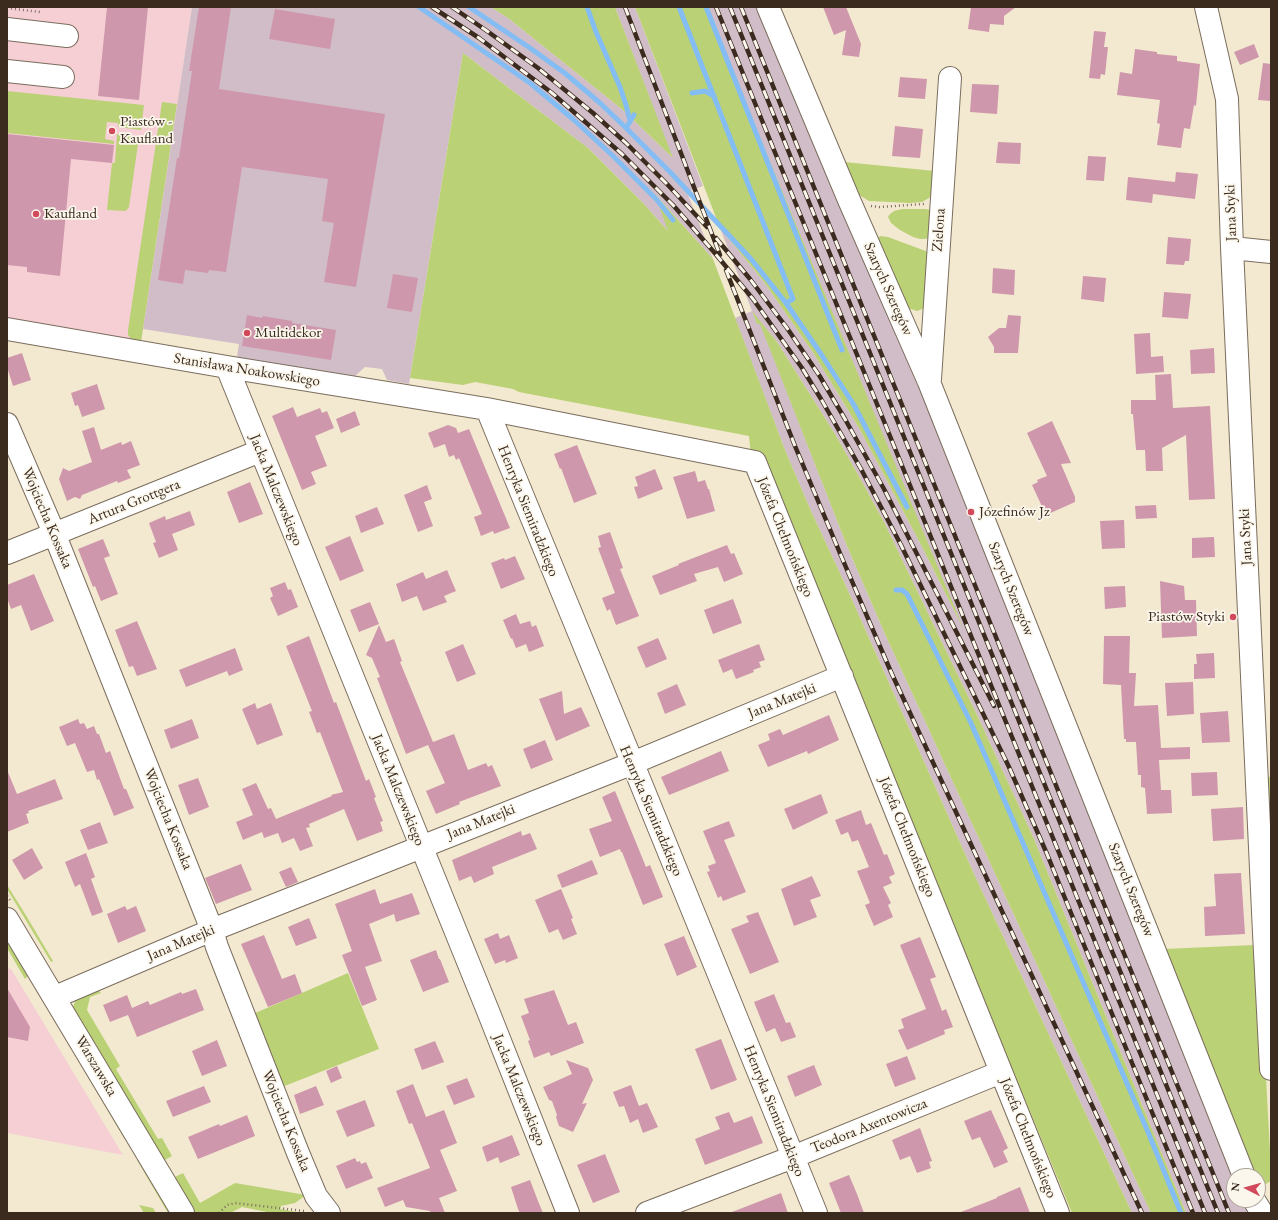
<!DOCTYPE html>
<html>
<head>
<meta charset="utf-8">
<style>
  body { margin:0 }
  #map { position:relative; width:1278px; height:1220px; overflow:hidden; background:#f3e9d1; font-family:"EB Garamond",serif }
  canvas { display:block }
  .frame { position:absolute; inset:0; border:8px solid #3b2a1e; pointer-events:none }
  .north { position:absolute; left:1226px; top:1168px; width:40px; height:40px; box-sizing:border-box; background:#fbf7ec; border:1px solid #aea59a; border-radius:50%; rotate:276deg; font-size:11px; font-weight:700; line-height:16px; text-align:center; color:#3b2a1e }
  .north::after { content:''; display:block; margin:auto; width:14px; height:18px; background:#d1495b; clip-path:polygon(50% 0,100% 100%,50% 72%,0 100%) }
</style>
</head>
<body>
<div id="map">
<canvas width="1278" height="1220"></canvas>
<div class="frame"></div>
<div class="north">N</div>
</div>
<script>
const c = document.querySelector('canvas').getContext('2d');
c.lineJoin = 'round';
function fill(path, color) { c.fillStyle = color; c.fill(path, 'evenodd'); }
const poly = rows => new Path2D(rows.map(r => 'M' + r).join(''));
function strokePath(path, color, width, dash) { c.strokeStyle = color; c.lineWidth = width; c.lineCap = dash ? 'butt' : 'round'; c.setLineDash(dash || []); c.stroke(path); }
function label(font, color, halo, rows, align = 'center') {
  c.font = font + ' "EB Garamond",serif'; c.lineWidth = 3.5; c.setLineDash([]); c.textBaseline = 'middle'; c.strokeStyle = halo; c.fillStyle = color; for (const [text, x, y, turn = 0] of rows) {
    c.save(); c.translate(x, y); c.rotate((+turn || 0) * Math.PI / 180); c.textAlign = isNaN(turn) ? turn : align; if (halo) c.strokeText(text, 0, 0); c.fillText(text, 0, 0); c.restore();
  }
}
fill(poly([
  [7,7,192,7,141,342,7,318],
  [7,968,11,969,123,1155,7,1133]
]), '#f6cfd5');
fill(poly([
  [192,7,491,7,508,18,623,110,672,157,615,7,635,7,703,186,687,192,713,259,656,195,669,232,643,203,588,148,463,53,409,384,387,380,382,369,365,367,355,376,237,357,239,344,143,329],
  [706,7,757,7,964,481,1234,1176,1234,1200,1248,1200,1250,1213,1186,1213,1034,839,978,717,884,522,861,480,835,434,777,342,753,313,757,324,760,323,847,546,885,634,1151,1213,1132,1213,974,874,845,584,811,511,785,450,735,318,752,311,720,228,764,282,812,351,859,428,919,541,960,622]
]), '#d1bdc8');
fill(poly([
  [491,7,615,7,673,158,623,110,508,18],
  [635,7,706,7,964,630,919,541,859,428,812,351,764,282,720,228],
  [463,53,588,148,643,203,668,231,655,194,713,259,785,450,811,511,845,584,974,874,1132,1213,1072,1213,928,865,751,456,749,436,519,392,513,389,475,382,463,385,410,378],
  [7,91,144,105,141,130,118,127,118,123,107,122,105,139,114,141,114,144,7,133],
  [162,102,177,104,141,342,132,340,128,335,128,330],
  [117,134,139,137,129,207,126,211,107,210,112,163,115,163],
  [844,162,935,171,932,194,929,198,922,202,910,203,869,201,856,193],
  [902,209,925,209,931,210,933,236,925,239,920,239,913,237,900,230,891,223,888,217,890,214,894,211],
  [880,236,888,237,931,253,930,306,917,311,904,307,876,240],
  [752,311,777,342,835,434,861,480,884,522,978,717,1034,839,1186,1213,1151,1213,885,634,847,546,760,324,757,324],
  [1267,777,1271,777,1271,849],
  [7,885,27,917,53,961,51,962,7,889],
  [7,935,30,974,25,979,7,948],
  [1254,945,1259,949,1271,1169,1271,1181,1264,1185,1258,1185,1258,1176,1250,1176,1164,949],
  [348,973,379,1049,282,1087,253,1014],
  [95,986,101,993,90,997,87,1010,120,1066,116,1069,158,1139,162,1138,172,1156,165,1160,162,1160,74,1013,73,1007,76,998],
  [75,1055,126,1138,124,1138],
  [139,1159,173,1213,168,1213,137,1160],
  [183,1173,200,1203,235,1183,306,1195,295,1203,281,1206,280,1209,302,1213,272,1213,242,1207,230,1213,194,1213,174,1180,175,1177],
  [139,1205,153,1208,156,1213,144,1213]
]), '#bbd175');
strokePath(poly([
  [419,7,530,83,574,120,612,155,657,200,673,220],
  [469,7,530,48,566,74,600,103,626,128,634,115],
  [587,7,596,32,620,87,626,105,630,121],
  [679,7,793,299,786,303],
  [706,7,842,350],
  [692,93,705,91,714,96],
  [626,128,670,172,751,259,786,303,821,354,854,405,907,507],
  [896,590,902,590,907,594,971,723,1148,1132,1181,1213]
]), '#83bdf4', 5);
fill(poly([
  [107,7,148,7,139,100,98,96],
  [199,7,231,7,219,89,385,114,356,287,324,282,334,223,322,221,328,179,242,167,226,272,209,270,208,273,185,270,183,284,158,280,177,158,179,158,192,71,189,71],
  [823,7,846,7,861,44,859,57,842,55,846,30,834,35],
  [971,7,1016,7,1004,16,1004,25,990,24,989,32,968,29],
  [275,9,335,19,330,49,269,39],
  [1094,31,1106,32,1104,47,1108,47,1105,75,1101,74,1100,79,1089,78],
  [1254,44,1259,57,1240,65,1234,52],
  [1135,49,1157,52,1157,54,1177,56,1177,61,1200,64,1196,106,1194,105,1190,129,1184,128,1181,148,1157,145,1160,124,1157,123,1160,100,1117,95,1120,72,1132,74],
  [1263,63,1271,64,1271,101,1258,100],
  [900,77,927,79,925,99,898,97],
  [972,84,999,85,997,114,970,112],
  [895,126,923,129,920,158,892,156],
  [7,134,114,145,112,163,71,159,60,276,27,272,27,267,7,265],
  [998,142,1021,143,1020,164,996,163],
  [1088,156,1106,157,1104,181,1086,180],
  [1176,172,1198,174,1195,199,1153,194,1152,203,1126,200,1128,177,1175,182],
  [1168,237,1191,239,1189,261,1185,261,1184,265,1166,264],
  [993,268,1015,270,1014,295,992,293],
  [393,274,418,278,412,312,387,308],
  [1083,276,1106,278,1104,302,1081,299],
  [1164,292,1191,294,1188,319,1162,317],
  [247,315,262,318,263,316,292,321,292,323,336,330,331,360,242,346],
  [1008,315,1021,316,1018,353,994,353,994,347,988,337,999,328,1006,328],
  [1150,333,1151,357,1163,356,1164,372,1136,374,1134,334],
  [1214,348,1215,373,1191,374,1190,350],
  [22,353,31,380,13,386,7,367,7,358],
  [1171,374,1173,408,1210,406,1215,499,1189,500,1186,435,1162,448,1163,471,1146,471,1145,450,1136,450,1133,414,1131,414,1131,400,1156,400,1155,375],
  [97,384,105,409,82,417,78,405,75,406,71,393],
  [293,407,297,417,320,408,322,413,327,411,334,428,315,436,327,466,311,472,316,484,302,490,272,416],
  [355,411,360,425,341,433,336,419],
  [1052,421,1071,463,1061,464,1075,497,1075,502,1046,515,1032,485,1038,482,1037,480,1047,476,1027,433],
  [448,425,456,428,458,433,469,429,510,528,494,534,493,531,481,536,474,517,482,514,459,458,456,460,454,455,449,457,445,444,434,448,428,433],
  [94,427,101,450,121,442,122,445,131,441,140,465,127,470,131,478,118,483,117,481,82,495,80,499,75,497,67,501,59,479,63,468,69,471,92,462,82,431],
  [577,445,597,494,574,503,561,468,560,469,554,454],
  [655,469,663,489,638,499,634,487,638,486,635,477],
  [695,471,698,482,705,480,708,489,709,489,715,511,687,519,673,477],
  [250,482,263,514,239,523,227,492],
  [427,485,432,499,424,502,433,526,418,532,404,495],
  [1156,505,1157,518,1136,519,1135,506],
  [377,507,384,524,361,533,355,516],
  [190,511,195,525,172,534,178,550,159,558,153,543,156,542,149,523,165,516,166,520],
  [1124,520,1125,548,1102,549,1100,521],
  [610,532,623,568,620,569,639,616,616,625,610,609,607,611,602,598,615,593,598,548,601,547,598,536],
  [350,536,364,571,340,581,325,547],
  [1214,537,1215,557,1192,558,1192,538],
  [103,539,110,556,104,558,118,594,101,601,95,586,93,587,78,549],
  [727,545,731,554,734,553,743,574,724,582,718,567,694,574,697,581,660,595,652,576,679,565,678,564],
  [515,556,525,579,501,589,491,563,504,558,505,560],
  [447,570,456,591,444,596,447,602,423,611,417,596,402,602,396,584,423,572,426,579],
  [34,574,54,621,31,631,21,605,11,609,7,598,7,585],
  [1160,581,1184,586,1185,600,1196,600,1197,636,1162,638],
  [285,582,288,590,291,589,298,607,278,616,270,598,273,596,270,588],
  [1125,586,1126,607,1105,609,1104,587],
  [733,599,742,623,713,634,704,610],
  [370,602,379,624,359,632,350,610],
  [516,614,520,624,530,621,532,627,536,625,544,646,529,652,526,644,516,648,512,638,511,639,503,620],
  [137,621,157,669,137,676,133,666,129,667,115,630],
  [379,625,386,642,394,639,402,661,400,662,433,742,454,734,468,770,486,763,488,767,492,765,501,786,459,802,460,804,436,814,426,791,445,783,428,745,406,754,377,678,380,677,372,658,366,655],
  [309,636,334,703,336,702,366,781,369,779,376,797,374,798,383,821,380,822,383,831,357,841,344,809,309,824,310,827,306,828,313,846,300,851,294,838,282,843,278,833,264,838,262,832,243,840,236,822,253,815,242,789,256,783,268,809,271,808,276,819,332,796,331,795,343,792,320,732,317,733,309,712,312,711,286,646],
  [1104,636,1130,636,1129,673,1136,673,1134,706,1158,705,1161,748,1190,747,1190,759,1159,760,1161,790,1171,790,1172,813,1147,814,1145,788,1141,787,1141,775,1138,775,1136,742,1126,742,1126,739,1124,739,1121,685,1103,684],
  [658,638,667,659,646,668,637,647],
  [463,644,476,674,457,682,445,652],
  [759,644,765,660,759,662,761,667,753,670,754,672,736,679,732,669,723,673,718,660],
  [235,648,243,670,229,676,227,671,186,687,179,670],
  [1214,653,1215,678,1194,679,1194,664,1197,664,1196,654],
  [1193,682,1194,714,1167,716,1165,683],
  [677,684,686,705,665,714,657,693],
  [562,691,564,714,581,707,590,726,556,741,539,699],
  [255,703,257,709,271,703,283,735,257,745,242,709],
  [1228,711,1230,742,1202,743,1200,713],
  [829,715,839,740,808,754,807,751,768,767,758,745,770,740,768,734,780,729,783,735],
  [78,719,80,724,84,723,87,729,94,726,97,734,99,734,106,753,110,751,124,789,126,789,134,808,114,816,99,779,97,780,94,770,87,772,75,743,67,746,59,727],
  [192,719,199,738,171,749,164,730],
  [545,740,553,760,531,769,523,749],
  [721,751,729,771,669,795,661,777],
  [7,770,17,794,55,779,63,799,28,811,29,813,26,814,29,823,7,832],
  [1217,772,1218,795,1192,796,1191,773],
  [198,778,209,807,189,815,178,785],
  [615,791,646,867,650,865,663,897,643,905,622,852,621,852,620,849,600,857,589,829,612,821,602,797],
  [821,794,828,813,793,830,784,809],
  [1243,807,1244,839,1213,841,1211,809],
  [861,810,866,825,871,823,884,855,887,854,895,874,889,877,892,883,883,887,891,903,888,905,893,917,874,926,865,905,870,903,857,871,869,867,858,840,852,842,848,832,841,835,835,820],
  [729,821,735,836,724,840,746,892,723,901,721,896,718,898,707,872,710,871,708,866,716,863,703,831],
  [100,822,108,843,88,850,80,830],
  [521,831,522,836,530,833,537,849,492,867,494,874,474,883,471,876,459,881,452,860],
  [32,848,43,868,24,880,12,860],
  [86,853,95,877,91,879,103,912,92,916,80,884,75,887,65,862],
  [592,860,598,874,562,888,557,875],
  [241,864,252,890,216,904,205,878],
  [291,867,298,882,286,887,279,872],
  [1241,873,1245,934,1205,936,1204,907,1216,906,1214,874],
  [812,876,821,896,810,900,817,917,794,926,781,889],
  [375,889,380,904,412,893,420,914,396,922,394,914,369,924,382,961,365,967,377,1000,362,1006,342,955,352,951,335,904],
  [561,889,573,918,571,919,577,934,563,940,558,929,549,933,535,900],
  [125,906,127,910,136,906,146,931,118,943,107,914],
  [758,912,779,962,750,974,731,929,749,922,746,916],
  [309,918,317,938,296,946,288,927],
  [498,933,500,939,509,935,518,958,506,963,505,960,495,964,484,939],
  [264,935,282,979,295,974,302,993,268,1007,241,944],
  [684,936,697,967,677,976,664,944],
  [920,937,936,977,930,979,942,1011,946,1009,953,1027,944,1030,945,1034,907,1050,898,1030,904,1028,901,1019,926,1009,900,945],
  [436,950,439,959,440,959,449,982,423,992,410,960],
  [7,988,30,1027,28,1041,7,1037],
  [196,989,204,1010,137,1037,128,1015,110,1022,103,1005,127,995,132,1008,148,1001,150,1005,181,992,182,994],
  [554,990,568,1025,576,1022,584,1043,551,1056,549,1052,534,1058,528,1041,530,1040,521,1016,529,1013,524,999],
  [774,994,786,1023,790,1022,796,1037,781,1042,775,1028,766,1032,754,1002],
  [721,1039,737,1080,711,1090,695,1049],
  [217,1040,227,1066,202,1076,192,1051],
  [435,1041,444,1062,422,1070,414,1049],
  [907,1056,916,1079,895,1087,886,1064],
  [566,1060,588,1068,593,1080,582,1104,587,1103,573,1132,559,1126,556,1117,557,1115,552,1101,549,1100,543,1087,572,1074],
  [814,1065,822,1085,795,1097,787,1076],
  [337,1066,342,1078,331,1083,326,1071],
  [467,1078,475,1097,454,1105,446,1086],
  [413,1084,426,1117,444,1110,457,1143,440,1150,457,1191,439,1198,445,1213,431,1213,430,1211,406,1207,403,1200,385,1207,377,1188,430,1168,412,1123,409,1124,396,1091],
  [631,1085,639,1106,647,1103,658,1127,643,1133,638,1119,630,1123,624,1106,619,1107,613,1092],
  [204,1086,211,1102,173,1117,166,1101],
  [316,1086,324,1105,300,1114,294,1095],
  [365,1100,375,1126,347,1137,336,1111],
  [991,1110,1008,1148,1003,1151,1008,1162,994,1168,980,1137,972,1140,964,1121],
  [729,1112,734,1123,752,1116,763,1143,705,1165,695,1139,720,1129,715,1117],
  [247,1115,255,1136,198,1159,188,1137,219,1124,220,1126],
  [920,1128,932,1161,929,1162,931,1168,917,1173,910,1156,900,1160,892,1140],
  [512,1135,520,1155,500,1163,498,1157,487,1162,482,1147],
  [605,1154,620,1192,593,1203,577,1165],
  [355,1158,357,1162,360,1161,361,1164,366,1162,373,1178,346,1189,336,1166],
  [849,1175,857,1194,864,1213,841,1213,829,1183],
  [530,1180,538,1201,543,1213,520,1213,518,1209,511,1187],
  [1020,1187,1030,1213,962,1213,961,1212,997,1198,997,1197],
  [781,1193,788,1213,732,1213,732,1212]
]), '#cf97ab');
const minor = poly([
  [768,7,849,200,929,382,1244,1176],
  [1206,7,1227,99,1232,248,1264,933,1271,1069],
  [7,29,67,36],
  [7,71,63,77],
  [1232,248,1271,252],
  [7,329,227,367,487,409,755,462,1058,1213],
  [227,367,488,1011,568,1213],
  [930,379,950,78],
  [487,409,635,769,816,1213],
  [7,424,54,533,212,930,217,947,298,1153,316,1196,329,1213],
  [7,553,260,451],
  [7,919,183,1213],
  [55,997,212,930,623,767,842,676],
  [1254,1200,1262,1213],
  [647,1213,793,1157,1001,1072]
]);
strokePath(minor, '#7b6d5d', 24);
strokePath(poly([
  [7,8,40,12],
  [871,206,879,207,924,204],
  [7,896,10,900],
  [219,1213,227,1205,235,1203,304,1211]
]), '#7b6d5d', 2.5, [1, 3]);
strokePath(minor, '#fff', 22);
const rail = poly([
  [432,7,479,38,552,93,622,154,673,205,713,251,753,299,802,368,821,399,861,469,901,545,1009,767,1047,854,1193,1213],
  [452,7,487,31,538,68,593,113,626,143,667,184,707,227],
  [625,7,720,255],
  [716,7,1205,1213],
  [730,7,1218,1213],
  [741,7,1229,1213],
  [716,238,750,279,787,328,819,375,845,419,884,489,994,706],
  [726,270,795,446,842,558,891,672,1142,1213]
]);
strokePath(rail, '#3b2a1e', 4.5);
strokePath(rail, '#fbf7ec', 3, [9]);
for (const [x, y, r, color] of [
  [112,131,4,"#d1495b"],
  [36,214,4,"#d1495b"],
  [247,333,4,"#d1495b"],
  [971,512,4,"#d1495b"],
  [1233,617,4,"#d1495b"]
]) { const dot = new Path2D(); dot.arc(x, y, r, 0, 2 * Math.PI); c.fillStyle = color; c.fill(dot); strokePath(dot, '#fbf7ec', 1.5); }
label('15px', '#3b2a1e', '#fbf7ec', [
  ["Piastów -",120,122],
  ["Kaufland",120,139],
  ["Kaufland",44,214],
  ["Multidekor",255,333],
  ["Józefinów Jz",979,512],
  ["Piastów Styki",1225,617,"right"]
], 'left');
label('15px', '#3b2a1e', '#fbf7ec', [
  ["Jana Styki",1231,213,-92],
  ["Zielona",939,230,-86],
  ["Szarych Szeregów",888,289,66],
  ["Stanisława Noakowskiego",247,370,9],
  ["Jacka Malczewskiego",276,490,68],
  ["Artura Grottgera",134,502,-22],
  ["Henryka Siemiradzkiego",528,511,68],
  ["Wojciecha Kossaka",47,518,67],
  ["Józefa Chełmońskiego",785,537,68],
  ["Jana Styki",1246,537,-93],
  ["Szarych Szeregów",1011,589,68],
  ["Jana Matejki",782,701,-22],
  ["Jacka Malczewskiego",398,790,68],
  ["Henryka Siemiradzkiego",651,811,67],
  ["Wojciecha Kossaka",168,819,68],
  ["Jana Matejki",481,822,-22],
  ["Józefa Chełmońskiego",907,837,68],
  ["Szarych Szeregów",1131,890,68],
  ["Jana Matejki",181,943,-23],
  ["Warszawska",96,1066,59],
  ["Jacka Malczewskiego",519,1090,68],
  ["Henryka Siemiradzkiego",774,1111,68],
  ["Wojciecha Kossaka",286,1121,68],
  ["Teodora Axentowicza",869,1126,-22],
  ["Józefa Chełmońskiego",1028,1138,68]
]);
</script>
</body>
</html>
